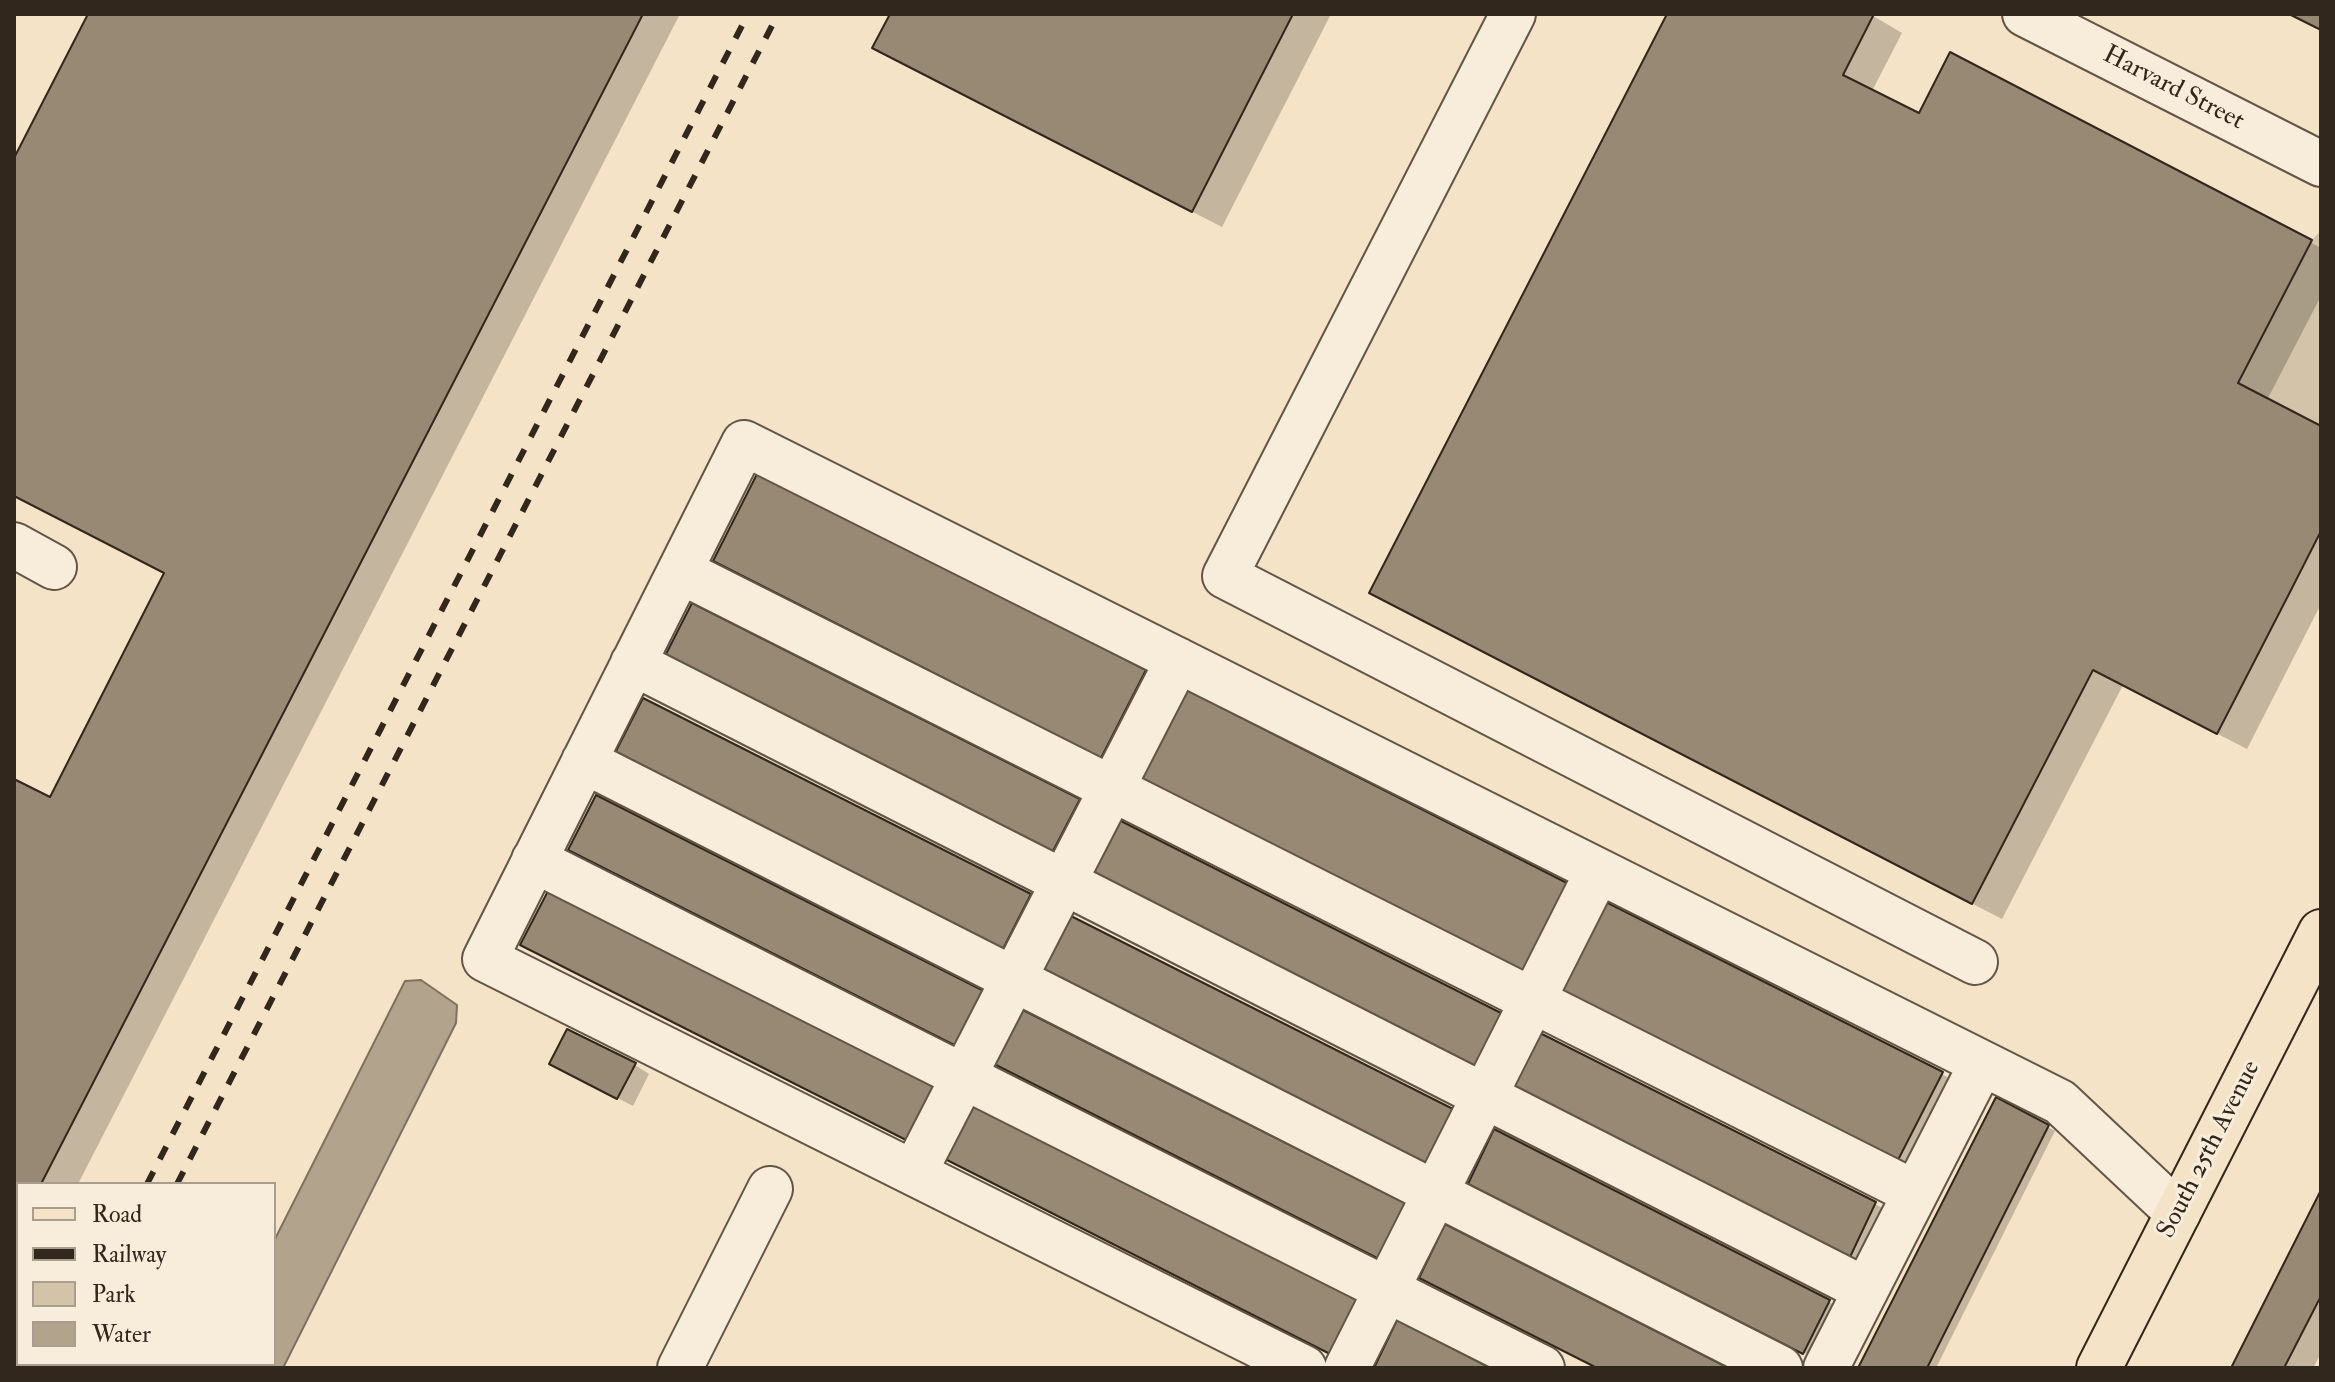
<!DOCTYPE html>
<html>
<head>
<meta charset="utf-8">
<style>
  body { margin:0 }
  #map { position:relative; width:2335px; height:1382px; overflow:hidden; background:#f4e3c6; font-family:"IM FELL Double Pica",serif }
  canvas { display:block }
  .frame { position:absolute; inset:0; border:16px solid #32271c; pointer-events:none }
  .legend { position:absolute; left:16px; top:1182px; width:260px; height:184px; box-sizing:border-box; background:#f8edda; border:2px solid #a99e8e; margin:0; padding:10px 14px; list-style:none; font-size:24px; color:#32271c }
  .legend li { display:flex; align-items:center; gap:16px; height:40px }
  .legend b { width:40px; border:2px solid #a99e8e }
</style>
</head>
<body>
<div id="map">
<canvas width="2335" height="1382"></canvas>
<div class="frame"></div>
<ul class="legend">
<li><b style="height:10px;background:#f4e3c6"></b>Road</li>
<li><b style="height:10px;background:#32271c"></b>Railway</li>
<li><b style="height:22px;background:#d3c3a9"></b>Park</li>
<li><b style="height:22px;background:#b2a38c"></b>Water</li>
</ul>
</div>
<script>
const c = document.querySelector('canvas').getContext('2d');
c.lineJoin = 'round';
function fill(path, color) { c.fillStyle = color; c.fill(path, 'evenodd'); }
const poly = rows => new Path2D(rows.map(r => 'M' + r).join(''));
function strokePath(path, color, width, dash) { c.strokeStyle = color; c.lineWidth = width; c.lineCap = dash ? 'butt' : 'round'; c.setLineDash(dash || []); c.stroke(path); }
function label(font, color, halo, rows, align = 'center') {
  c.font = font + ' "IM FELL Double Pica",serif'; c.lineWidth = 6; c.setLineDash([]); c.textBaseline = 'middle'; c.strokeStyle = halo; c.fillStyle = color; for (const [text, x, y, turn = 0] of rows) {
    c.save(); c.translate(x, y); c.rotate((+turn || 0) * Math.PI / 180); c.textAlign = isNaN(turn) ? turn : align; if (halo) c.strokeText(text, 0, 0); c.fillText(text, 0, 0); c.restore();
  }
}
fill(poly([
  [2321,230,2321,426,2238,383,2312,240]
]), '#d3c3a9');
const water = poly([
  [421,980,457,1005,456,1023,283,1368,210,1368,212,1364,274,1364,274,1241,405,981,421,980]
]);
fill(water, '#b2a38c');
strokePath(water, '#7f715f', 2);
fill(poly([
  [90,14,680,14,78,1184,18,1184,18,1302,14,1309,14,781,51,800,166,574,14,496,14,163],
  [892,14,1331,14,1222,227,904,64],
  [1669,14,1870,14,1902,33,1872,91,1919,116,1950,55,2321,248,2321,296,2267,400,2321,428,2321,604,2247,749,2123,685,2002,919,1400,608],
  [759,475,1152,676,1109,760,723,564],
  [674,661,1079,801,1085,805,1060,856],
  [644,701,1037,900,1011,951,625,756],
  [1571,993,1942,1074,1949,1078,1906,1163],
  [635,1065,649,1074,633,1106,567,1072],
  [1524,1089,1875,1204,1882,1208,1858,1259],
  [1997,1100,2055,1131,1936,1368,1860,1368],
  [1478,1187,1829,1302,1836,1306,1811,1356],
  [2321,1194,2321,1353,2313,1368,2233,1368]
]), '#0003');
const building = poly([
  [88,14,643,14,41,1184,18,1184,18,1229,14,1237,14,779,50,797,164,573,14,496,14,158,88,14],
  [890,14,1293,14,1192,212,872,48,890,14],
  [1667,14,1874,14,1843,75,1919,113,1950,52,2312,240,2238,383,2321,426,2321,531,2290,592,2217,734,2093,670,1972,904,1369,593,1667,14],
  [2289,14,2321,14,2321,30,2289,14],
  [758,472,1146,670,1101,758,713,561,758,472],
  [692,603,1080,799,1052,853,664,658,692,603],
  [1183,688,1571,885,1526,973,1138,777,1183,688],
  [643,698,1031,894,1003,949,615,753,643,698],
  [596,795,984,991,956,1046,568,850,596,795],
  [1117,819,1505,1015,1477,1070,1089,874,1117,819],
  [548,891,935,1087,908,1141,520,945,548,891],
  [1606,902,1943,1072,1898,1160,1561,990,1606,902],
  [1067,914,1455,1110,1427,1165,1039,969,1067,914],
  [1021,1009,1409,1205,1381,1260,994,1064,1021,1009],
  [567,1029,636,1063,617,1099,549,1064,567,1029],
  [1540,1033,1876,1202,1850,1257,1514,1086,1540,1033],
  [1996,1097,2049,1125,1927,1368,1858,1368,1996,1097],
  [972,1105,1360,1301,1332,1355,945,1159,972,1105],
  [1494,1129,1830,1300,1803,1354,1468,1184,1494,1129],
  [2321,1190,2321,1296,2284,1368,2231,1368,2321,1190],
  [1445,1224,1729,1368,1597,1368,1419,1278,1445,1224],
  [1397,1320,1491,1368,1374,1368,1397,1320]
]);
fill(building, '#978974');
strokePath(building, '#32271c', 2);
const minor = poly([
  [1513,14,1225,576,1975,962],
  [2025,14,2321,164],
  [14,545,54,567],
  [680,571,1915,1193],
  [633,663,1866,1290],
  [584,761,1780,1368],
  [534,860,1542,1368],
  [914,1173,1178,660],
  [680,1368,770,1189],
  [1304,1368,485,959,744,443,2060,1102,2178,1213],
  [1347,1368,1598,871],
  [1826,1368,1982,1063]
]);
const major = poly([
  [2099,1368,2321,932]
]);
strokePath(minor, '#625646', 48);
strokePath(major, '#32271c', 48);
strokePath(minor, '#f8edda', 44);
strokePath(major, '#f4e3c6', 44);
strokePath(poly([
  [147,1184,748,14],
  [177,1184,778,14],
  [52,1368,54,1364],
  [82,1368,84,1364]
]), '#32271c', 6, [14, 14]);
label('26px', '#32271c', '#f8edda', [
  ["Harvard Street",2173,89,27],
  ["South 25th Avenue",2210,1150,-63]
]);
</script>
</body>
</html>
